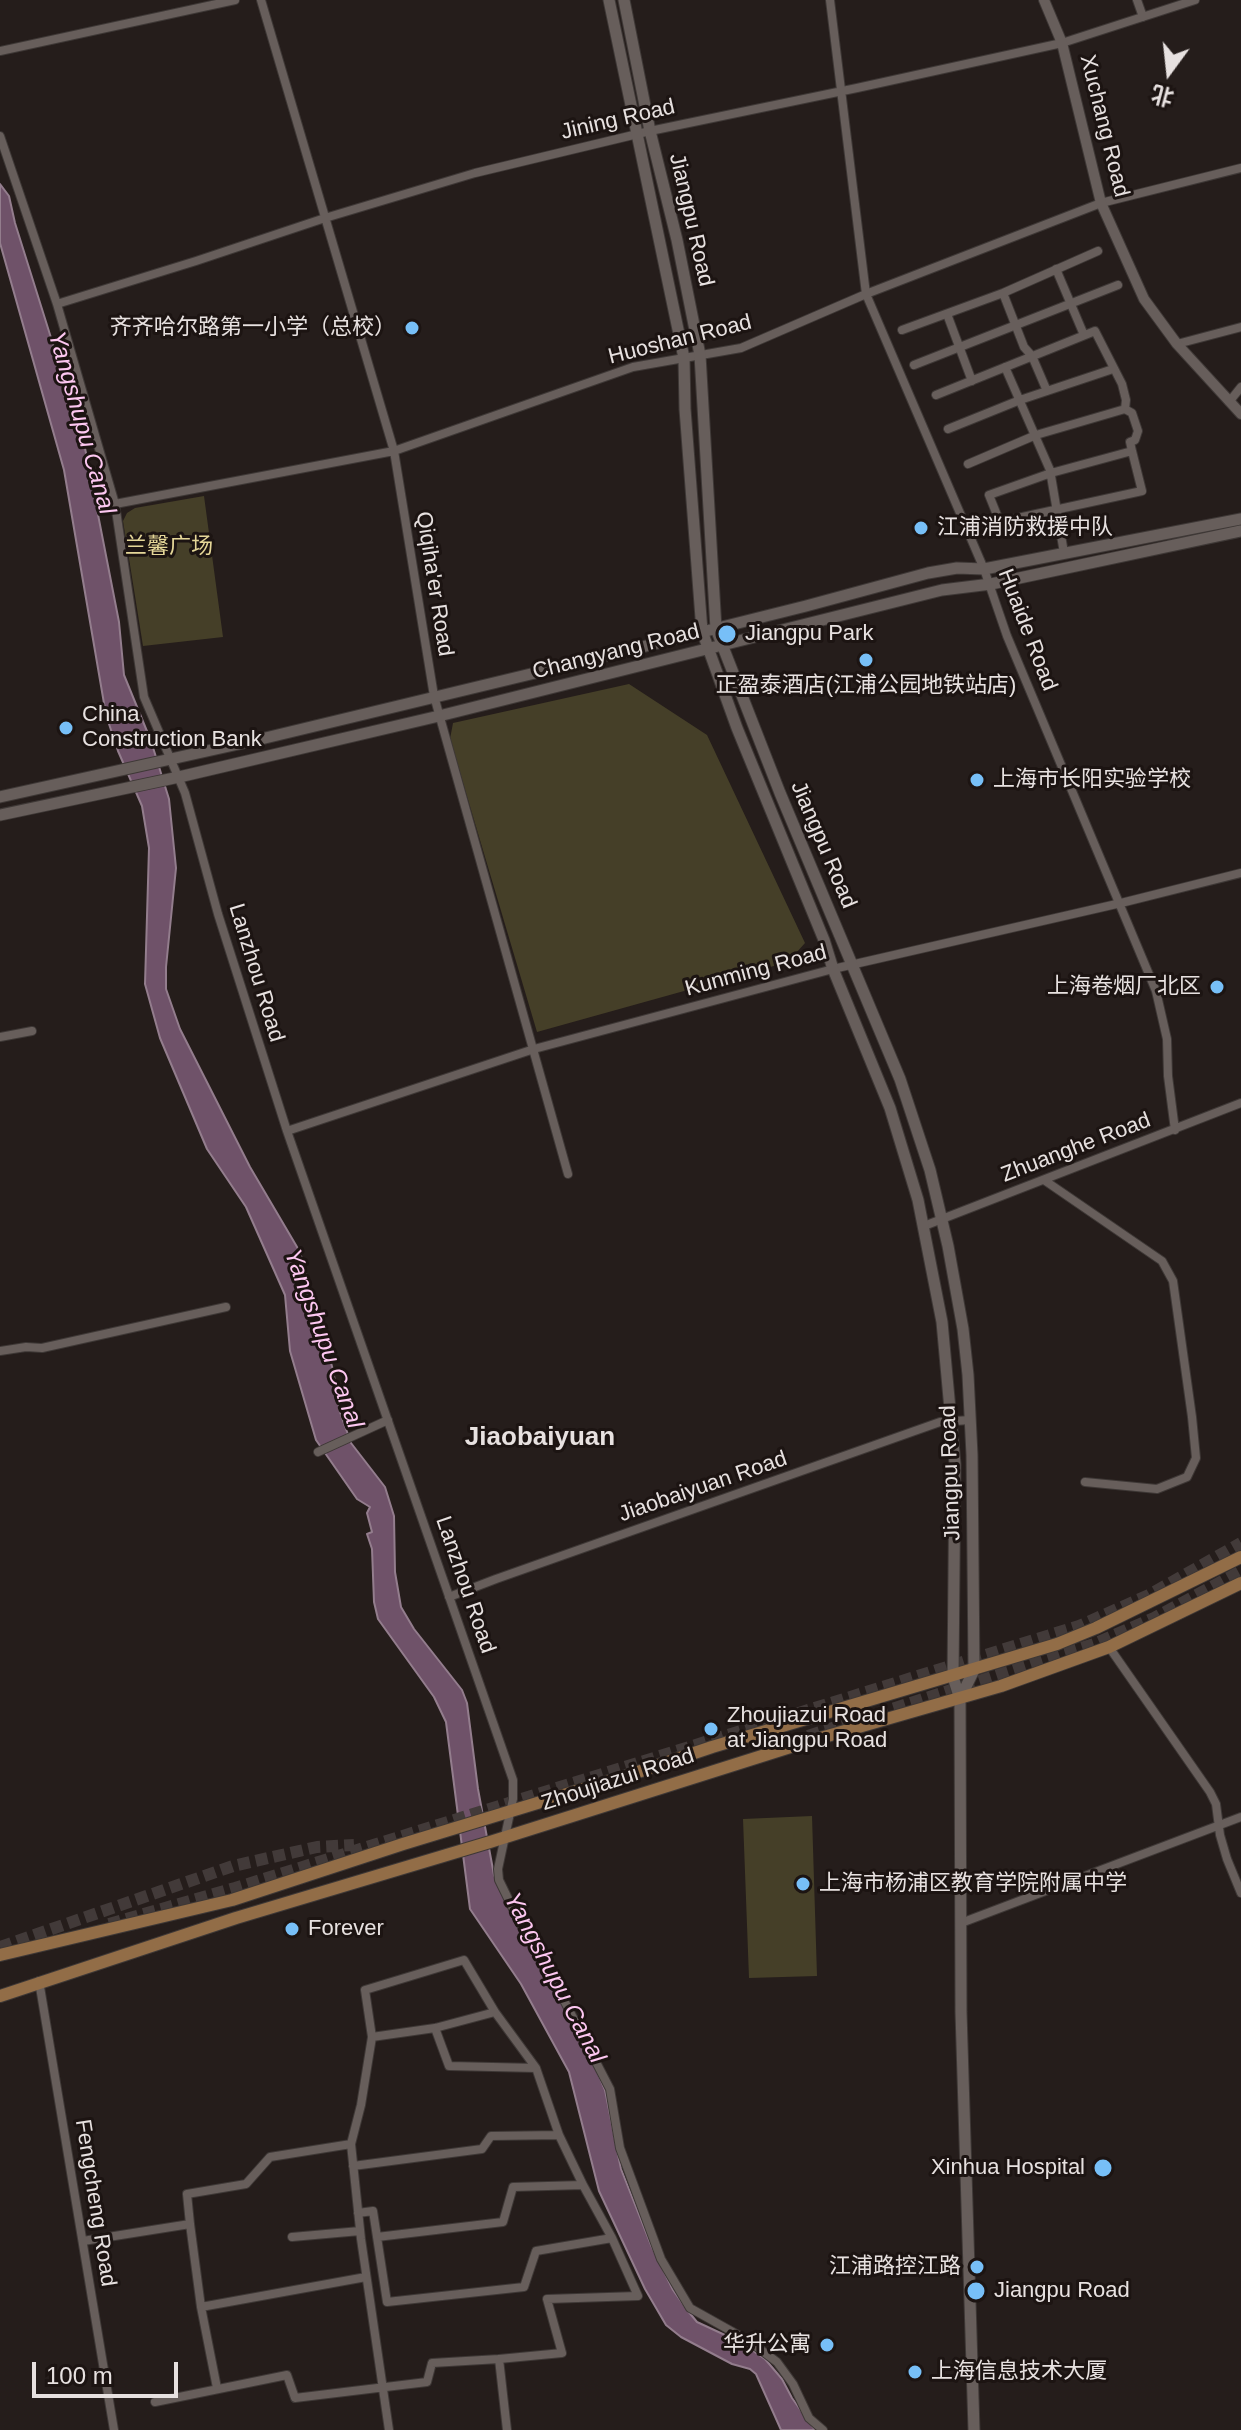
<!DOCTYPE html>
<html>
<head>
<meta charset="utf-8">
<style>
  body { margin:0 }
  #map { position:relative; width:1241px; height:2430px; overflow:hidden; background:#251d1b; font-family:Helvetica,"Noto Sans SC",sans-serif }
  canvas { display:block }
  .north { position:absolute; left:1129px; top:32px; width:80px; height:80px; -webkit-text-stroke:6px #1c1412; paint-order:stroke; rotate:195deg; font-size:22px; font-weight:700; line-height:32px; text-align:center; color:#e7e1e0 }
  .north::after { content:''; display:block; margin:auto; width:28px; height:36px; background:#e7e1e0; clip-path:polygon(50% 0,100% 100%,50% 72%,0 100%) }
  .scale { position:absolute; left:32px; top:2362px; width:146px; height:36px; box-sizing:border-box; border:4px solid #e7e1e0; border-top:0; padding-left:10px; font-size:24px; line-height:28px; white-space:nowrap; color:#e7e1e0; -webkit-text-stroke:6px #1c1412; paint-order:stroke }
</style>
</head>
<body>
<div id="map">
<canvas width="1241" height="2430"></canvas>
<div class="north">北</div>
<div class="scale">100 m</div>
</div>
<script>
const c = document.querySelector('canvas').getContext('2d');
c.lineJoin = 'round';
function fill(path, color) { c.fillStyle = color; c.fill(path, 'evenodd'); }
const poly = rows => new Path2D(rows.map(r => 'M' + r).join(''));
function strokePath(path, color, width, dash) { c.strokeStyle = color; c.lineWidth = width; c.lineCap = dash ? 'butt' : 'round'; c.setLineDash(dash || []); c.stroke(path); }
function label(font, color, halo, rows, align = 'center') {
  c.font = font + ' Helvetica,"Noto Sans SC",sans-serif'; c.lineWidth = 6; c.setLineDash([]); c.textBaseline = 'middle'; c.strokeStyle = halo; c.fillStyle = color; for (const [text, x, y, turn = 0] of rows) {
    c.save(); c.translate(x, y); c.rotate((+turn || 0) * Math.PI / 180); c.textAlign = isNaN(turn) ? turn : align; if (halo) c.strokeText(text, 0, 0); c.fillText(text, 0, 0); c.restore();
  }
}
fill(poly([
  [204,496,223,637,143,646,123,521,127,513,135,508],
  [629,684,707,735,805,943,788,962,537,1032,450,739,453,723],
  [812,1816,817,1976,749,1978,743,1819]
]), '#453f28');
const water = poly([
  [0,184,9,196,15,223,84,443,119,622,124,675,151,741,169,799,176,868,166,967,166,989,180,1029,250,1167,300,1252,333,1370,340,1412,351,1443,385,1487,394,1516,395,1572,401,1607,414,1629,462,1690,467,1703,478,1789,494,1875,516,1922,589,2052,605,2090,621,2169,651,2245,673,2290,688,2311,697,2322,740,2342,765,2359,782,2379,792,2398,815,2430,781,2430,756,2374,750,2369,732,2364,681,2337,666,2325,645,2289,599,2191,569,2072,521,1984,470,1909,446,1722,434,1697,378,1619,374,1602,372,1549,367,1534,372,1532,367,1513,370,1507,357,1499,316,1440,290,1351,285,1295,246,1207,207,1149,160,1038,145,984,149,848,142,806,118,751,106,715,64,470,0,243,0,184]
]);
fill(water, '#6f5269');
strokePath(water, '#937d8d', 2);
strokePath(poly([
  [808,1736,1094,1644,1154,1618,1241,1571],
  [109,1924,235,1888,1079,1626,1149,1595,1241,1543],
  [0,1947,233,1866,317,1847,354,1845]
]), '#423a39', 12, [12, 6]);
const minor = poly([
  [261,0,394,451,434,696,568,1174],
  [830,0,866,294,984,569,1007,636,1156,991,1167,1039,1168,1076,1175,1130],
  [1137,0,1143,17],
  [0,51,235,0],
  [0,136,57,304,115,504,144,697,185,793,218,914,287,1131,513,1780,513,1799,498,1869,499,1880,520,1923,552,1977,610,2089,620,2148,661,2259,690,2308,749,2341,777,2362,793,2384,809,2418,823,2430],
  [1056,269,1084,335],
  [1003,293,1024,347,1032,356,1047,391],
  [57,304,196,261,325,218,475,173,650,131,857,88,1062,43,1195,0],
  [947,314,972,381],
  [902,330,1003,293,1098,251],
  [1177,344,1241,327],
  [914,365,1118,285],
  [1005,367,1050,470,1064,553],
  [936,395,1095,331,1122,384,1126,400,1125,409],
  [1229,402,1241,387],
  [1125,409,1132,413,1138,431,1135,440,1130,442,1132,451],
  [948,429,1020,400,1113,369],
  [1132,451,1142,491,1004,521,999,520,989,495,1051,473,1132,451],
  [968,464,1036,435,1125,409],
  [115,504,394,451,633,367,741,348,866,294,1101,203,1241,168],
  [0,1037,32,1031],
  [287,1131,534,1049,833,969,1121,903,1241,873],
  [1044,1180,1162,1261,1173,1281,1192,1417,1196,1458,1187,1477,1157,1489,1085,1482],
  [924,1226,1241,1103],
  [0,1351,26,1347,42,1348,226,1307],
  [318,1452,388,1420],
  [449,1597,496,1579,940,1422,970,1420],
  [1109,1647,1210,1792,1216,1804,1220,1835,1227,1859,1241,1893],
  [961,1923,1241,1817],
  [39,1981,114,2430],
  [435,2028,449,2066,536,2068,559,2135],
  [372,2037,435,2028,495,2012,536,2068],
  [353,2166,482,2149,491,2136,559,2135,583,2185],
  [358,2213,373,2211,387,2302,524,2287,536,2251,612,2238],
  [190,2224,187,2194,246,2184,270,2157,351,2144],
  [292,2237,360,2231],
  [377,2237,503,2222,513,2187,583,2185,612,2238,638,2296,547,2299,562,2353,499,2359],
  [83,2241,190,2224,201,2307,217,2388],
  [201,2307,366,2277],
  [155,2402,287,2375,295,2398,427,2382,432,2363,499,2359,507,2430],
  [389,2430,361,2239,351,2144,361,2105,372,2037,365,1990,464,1960,495,2012]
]);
const tertiary = poly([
  [1044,0,1062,43,1101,203,1144,299,1177,344,1241,414]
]);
const secondary = poly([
  [609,0,684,358,685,409,702,631,737,728,824,940,833,969,890,1108,918,1200,942,1322,955,1464,953,1677,960,1699,961,2012,974,2430],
  [624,0,650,131,677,240,700,355,716,629,780,793,900,1079,930,1170,948,1246,963,1329,968,1375,972,1455,974,1670,960,1699],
  [0,797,261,739,618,653,806,606,928,573,957,568,984,569,1241,519],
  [0,815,179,777,439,716,942,590,991,584,1241,531]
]);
const primary = poly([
  [0,1955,232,1900,403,1844,629,1775,712,1747,1057,1644,1096,1628,1241,1557],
  [0,1996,236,1918,490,1842,803,1743,1001,1686,1109,1647,1241,1583]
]);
strokePath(minor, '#3e3836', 10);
strokePath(tertiary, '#3e3836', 12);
strokePath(secondary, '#3e3836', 13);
strokePath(primary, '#3e3836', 14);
strokePath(minor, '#675e5b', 8);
strokePath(tertiary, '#675e5b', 10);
strokePath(secondary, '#675e5b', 11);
strokePath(primary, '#926d47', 12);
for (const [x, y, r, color] of [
  [412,328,8,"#77bff7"],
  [921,528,8,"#77bff7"],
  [727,634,10,"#77bff7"],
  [866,660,8,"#77bff7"],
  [66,728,8,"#77bff7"],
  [977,780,8,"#77bff7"],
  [1217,987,8,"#77bff7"],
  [711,1729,8,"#77bff7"],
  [803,1884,8,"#77bff7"],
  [292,1929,8,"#77bff7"],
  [1103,2168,10,"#77bff7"],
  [977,2267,8,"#77bff7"],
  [976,2291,10,"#77bff7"],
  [827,2345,8,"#77bff7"],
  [915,2372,8,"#77bff7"]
]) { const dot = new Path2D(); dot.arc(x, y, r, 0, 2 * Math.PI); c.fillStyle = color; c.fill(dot); strokePath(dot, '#1c1412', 3); }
label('22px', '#e7e1e0', '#1c1412', [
  ["Jining Road",618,120,-13],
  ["Xuchang Road",1104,126,76],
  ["Jiangpu Road",691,220,77],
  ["Huoshan Road",680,340,-14],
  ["Qiqiha'er Road",434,584,81],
  ["Huaide Road",1027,630,69],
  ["Changyang Road",616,652,-14],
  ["Jiangpu Road",823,845,67],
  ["Kunming Road",756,971,-15],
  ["Lanzhou Road",256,973,73],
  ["Zhuanghe Road",1076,1148,-21],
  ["Jiangpu Road",951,1473,-92],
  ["Jiaobaiyuan Road",703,1487,-19],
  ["Lanzhou Road",465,1585,71],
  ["Zhoujiazui Road",618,1780,-18],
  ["Fengcheng Road",95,2203,81]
]);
label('22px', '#e7e1e0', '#1c1412', [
  ["齐齐哈尔路第一小学（总校）",396,328,"right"],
  ["江浦消防救援中队",937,528],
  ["Jiangpu Park",745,634],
  ["正盈泰酒店(江浦公园地铁站店)",866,686,"center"],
  ["China",82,715],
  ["Construction Bank",82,740],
  ["上海市长阳实验学校",993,780],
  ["上海卷烟厂北区",1201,987,"right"],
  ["Zhoujiazui Road",727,1716],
  ["at Jiangpu Road",727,1741],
  ["上海市杨浦区教育学院附属中学",819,1884],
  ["Forever",308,1929],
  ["Xinhua Hospital",1085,2168,"right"],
  ["江浦路控江路",961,2267,"right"],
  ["Jiangpu Road",994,2291],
  ["华升公寓",811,2345,"right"],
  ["上海信息技术大厦",931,2372]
], 'left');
label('22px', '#e5d798', '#1c1412', [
  ["兰馨广场",169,547]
]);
label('italic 24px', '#fdc7f1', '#1c1412', [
  ["Yangshupu Canal",81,423,74],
  ["Yangshupu Canal",323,1339,70],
  ["Yangshupu Canal",554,1978,62]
]);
label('bold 26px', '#e7e1e0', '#1c1412', [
  ["Jiaobaiyuan",540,1438]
]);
</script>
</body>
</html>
